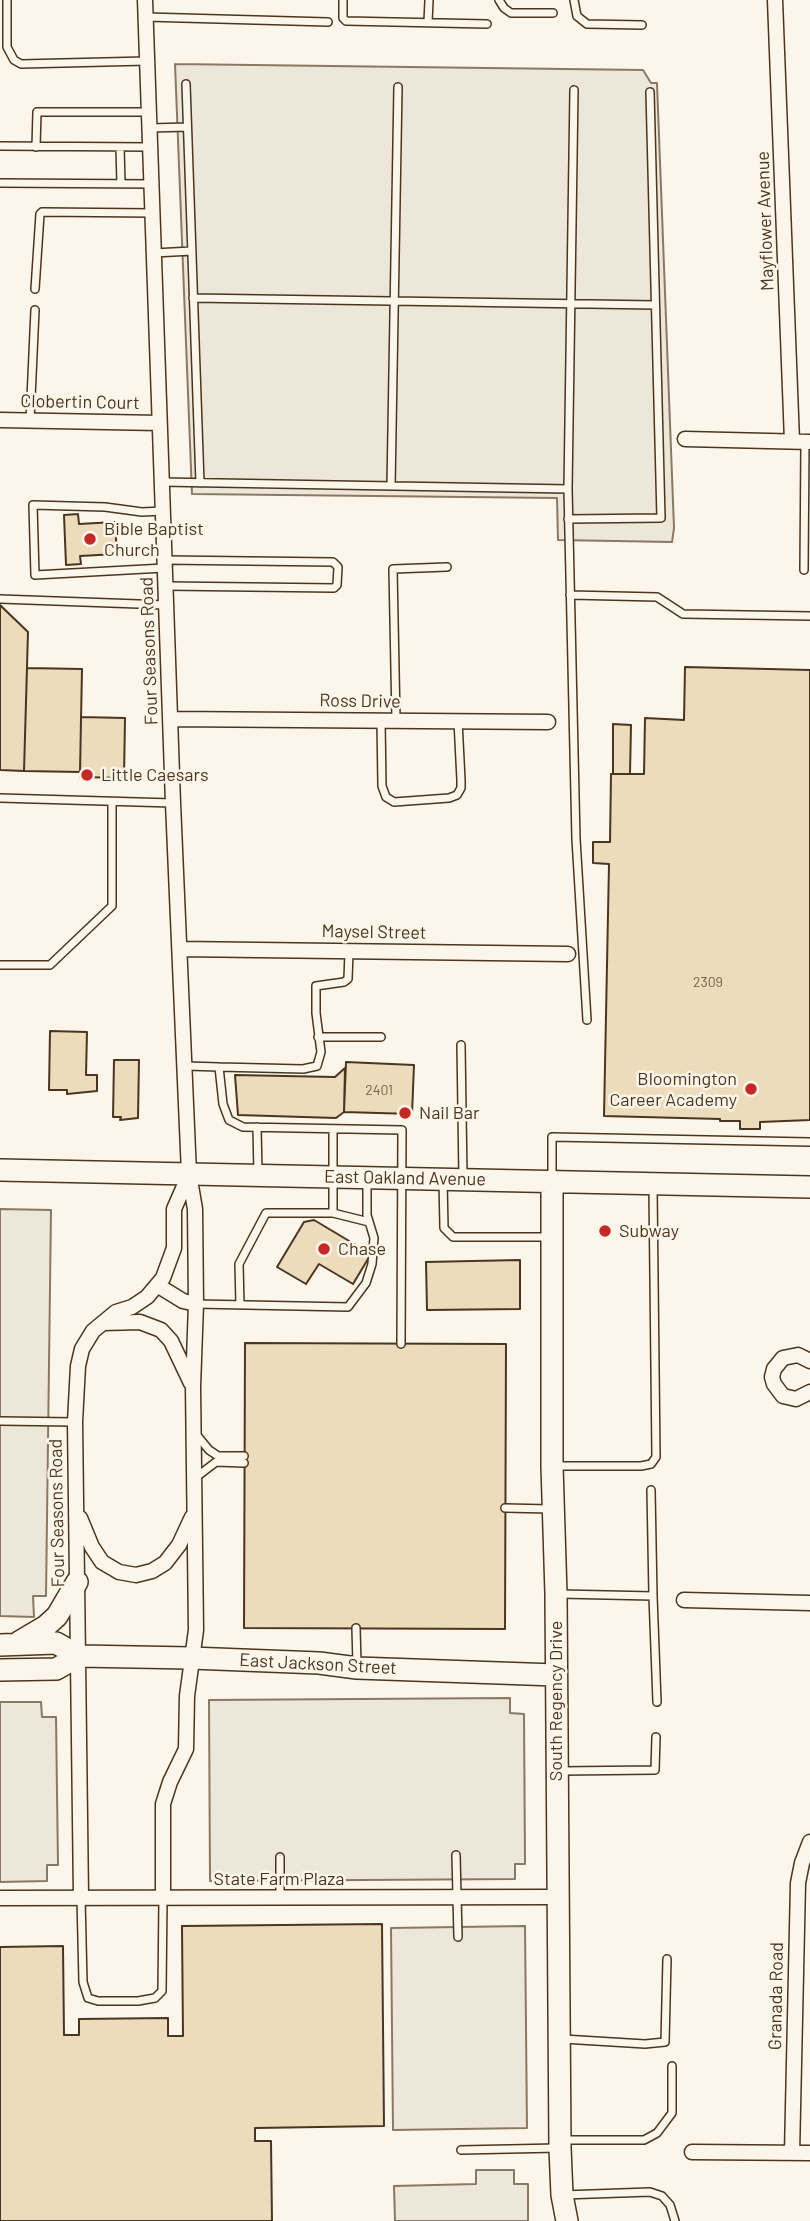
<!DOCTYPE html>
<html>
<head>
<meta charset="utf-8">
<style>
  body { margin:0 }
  canvas { display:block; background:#fbf6e9 }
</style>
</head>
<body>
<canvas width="810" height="2221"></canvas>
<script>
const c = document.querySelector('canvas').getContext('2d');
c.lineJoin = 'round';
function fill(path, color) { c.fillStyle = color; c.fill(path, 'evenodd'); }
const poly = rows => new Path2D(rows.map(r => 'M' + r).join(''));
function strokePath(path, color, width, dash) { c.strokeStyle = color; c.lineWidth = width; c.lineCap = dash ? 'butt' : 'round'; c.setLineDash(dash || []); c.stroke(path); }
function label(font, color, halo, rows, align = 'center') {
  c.font = font + ' Barlow,sans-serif'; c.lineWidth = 5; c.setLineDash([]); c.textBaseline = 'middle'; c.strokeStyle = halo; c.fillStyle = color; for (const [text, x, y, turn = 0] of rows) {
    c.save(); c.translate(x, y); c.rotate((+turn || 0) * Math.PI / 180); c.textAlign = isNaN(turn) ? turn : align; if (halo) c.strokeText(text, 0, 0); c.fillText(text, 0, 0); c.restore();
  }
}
const parking = poly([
  [175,64,643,70,651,83,657,83,674,528,672,542,558,540,557,498,192,494,175,64],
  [0,1209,51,1210,46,1596,33,1596,34,1617,0,1616,0,1209],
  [510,1698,510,1713,524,1714,525,1864,515,1864,515,1879,210,1881,209,1700,510,1698],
  [0,1702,41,1702,42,1717,56,1717,58,1865,47,1865,47,1881,0,1882,0,1702],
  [525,1926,527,2128,393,2130,391,1928,525,1926],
  [476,2170,514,2170,514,2184,528,2184,528,2221,395,2221,394,2186,476,2184,476,2170]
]);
fill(parking, '#ede7d9');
strokePath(parking, '#887966', 2);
const building = poly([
  [78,514,79,524,115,522,117,554,80,556,81,564,66,565,64,515,78,514],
  [0,605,28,632,24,771,0,770,0,605],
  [685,667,810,670,810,1120,760,1122,760,1129,740,1129,740,1121,720,1121,720,1119,604,1116,609,864,593,863,593,842,610,842,611,774,644,774,645,718,684,720,685,667],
  [27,668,82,669,80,772,24,771,27,668],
  [81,717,125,718,124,778,80,777,81,717],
  [613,724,631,725,630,774,613,774,613,724],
  [50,1031,87,1032,86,1075,97,1075,97,1091,67,1094,67,1090,49,1090,50,1031],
  [114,1060,139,1060,138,1118,120,1120,121,1117,113,1117,114,1060],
  [346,1062,414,1065,412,1114,344,1112,346,1062],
  [345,1068,344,1112,336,1118,238,1115,235,1075,335,1077,345,1068],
  [314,1220,371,1254,353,1284,319,1264,306,1284,277,1267,304,1222,314,1220],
  [520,1260,520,1309,427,1310,426,1262,520,1260],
  [245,1343,506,1344,505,1629,244,1628,245,1343],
  [382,1924,384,2126,255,2128,255,2141,271,2141,272,2221,0,2221,0,1947,63,1946,64,2035,79,2035,79,2019,168,2018,168,2036,183,2036,182,1926,382,1924]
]);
fill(building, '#ecdcbc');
strokePath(building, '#4a3520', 2);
const lane = poly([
  [7,0,7,47,14,60,21,64,147,61],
  [343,0,343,18,346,21,487,24],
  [499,0,504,8,511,13,553,13],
  [574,0,577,16,587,24,642,25],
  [146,17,328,22],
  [428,22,429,0],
  [186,84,200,483],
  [150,128,187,127],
  [0,146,149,147],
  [36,147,37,112,148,112],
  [120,147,121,184],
  [0,183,151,184],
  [154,253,192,251],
  [35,289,40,214,42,212,152,213],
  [193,298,655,305],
  [30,420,35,310],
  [161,482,568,489,576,839,587,1020],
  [391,486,398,87],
  [568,489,574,90],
  [163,511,142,512,105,507,33,505,35,575,164,568],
  [568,519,661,518,650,92],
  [165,560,333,562,338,567,337,585,334,588,166,586],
  [804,570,805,442],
  [570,595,657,597,683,614,810,616],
  [0,599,166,605],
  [396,720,393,569,447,567],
  [381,721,382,786,386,797,394,802,449,798,457,795,461,788,461,780,458,721],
  [0,798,172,803],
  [0,965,50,965,112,906,112,803],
  [318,1037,381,1037],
  [461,1045,463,1177],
  [186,1066,219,1067,223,1104,229,1120,243,1127,402,1130,401,1344],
  [219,1067,303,1069,317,1066,321,1052,316,1013,316,986,344,982,348,979,349,952],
  [257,1127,258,1174],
  [552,1179,552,1137,810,1142],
  [443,1180,444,1228,453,1237,548,1237],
  [333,1213,333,1129],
  [196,1304,348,1307,366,1283,372,1264,374,1238,367,1215,367,1182],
  [240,1305,239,1264,266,1213,333,1213,369,1222],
  [0,1421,75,1422],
  [195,1433,209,1450,218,1456,244,1456],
  [553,1466,641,1466,651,1464,656,1457,653,1188],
  [195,1478,216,1462,244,1463],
  [651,1490,653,1596],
  [505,1508,550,1509],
  [560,1594,653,1596,657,1702],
  [356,1628,357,1664],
  [561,1771,655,1770,656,1737],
  [456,1855,458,1937],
  [280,1857,280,1898],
  [81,1898,83,1982,88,1998,98,2001,138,2001,155,1998,162,1991,163,1898],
  [563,2039,645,2044,665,2042,667,1959],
  [564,2140,644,2140,657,2133,672,2113,672,2066],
  [461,2150,558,2148],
  [563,2195,650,2192,662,2196,670,2205,675,2221]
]);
const street = poly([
  [145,0,173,803,189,1174,195,1209,196,1304,193,1387,196,1630,187,1696,186,1749,170,1782,163,1804,163,1898],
  [775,0,792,441],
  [0,420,159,423],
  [685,439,810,442],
  [171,719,548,722],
  [180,949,568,954],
  [157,1285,183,1301,196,1304],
  [103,1323,140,1322,161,1330,171,1341,191,1383],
  [810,1361,798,1355,783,1358,774,1369,772,1377,774,1384,783,1396,796,1399,810,1392],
  [80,1518,92,1547,102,1562,119,1572,136,1575,152,1571,165,1563,179,1545,192,1517],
  [684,1600,810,1603],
  [81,1897,75,1422,78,1366,82,1349,93,1331,116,1312,132,1307,147,1297,163,1278,174,1248,174,1209,189,1175],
  [0,1898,557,1897],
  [692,2152,810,2153],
  [792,2153,798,1883,802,1863,810,1842]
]);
const secondary = poly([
  [0,1170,810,1187],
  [552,1181,552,1466,556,1594,560,2148,562,2195,567,2221],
  [19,1642,46,1626,57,1616,77,1582],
  [0,1645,56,1643,79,1656,191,1658,319,1663,357,1668,556,1675],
  [0,1670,56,1669,79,1656]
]);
strokePath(lane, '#4a3520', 10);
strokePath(street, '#4a3520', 17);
strokePath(secondary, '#4a3520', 24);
strokePath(lane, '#fbf6e9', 7);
strokePath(street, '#fbf6e9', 14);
strokePath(secondary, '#fbf6e9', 21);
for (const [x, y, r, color] of [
  [90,539,7,"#c62828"],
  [87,775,7,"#c62828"],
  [751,1089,7,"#c62828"],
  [405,1113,7,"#c62828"],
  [605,1231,7,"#c62828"],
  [324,1249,7,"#c62828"]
]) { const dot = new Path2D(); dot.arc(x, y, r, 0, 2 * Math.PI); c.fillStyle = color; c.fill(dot); strokePath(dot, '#fbf6e9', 2.5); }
label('14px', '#725f47', null, [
  ["2309",708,982],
  ["2401",379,1090]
]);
label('18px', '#4a3520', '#fbf6e9', [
  ["Mayflower Avenue",765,221,-92],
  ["Clobertin Court",80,402,1],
  ["Four Seasons Road",149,651,-92],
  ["Ross Drive",360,701,1],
  ["Maysel Street",374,932,1],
  ["East Oakland Avenue",405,1178,1],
  ["Four Seasons Road",57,1513,-91],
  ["East Jackson Street",318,1664,3],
  ["South Regency Drive",556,1701,-90],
  ["State Farm Plaza",279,1879],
  ["Granada Road",776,1996,-89]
]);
label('18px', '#4a3520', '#fbf6e9', [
  ["Bible Baptist",104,529],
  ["Church",104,550],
  ["Little Caesars",101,775],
  ["Bloomington",737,1079,"right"],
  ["Career Academy",737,1100,"right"],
  ["Nail Bar",419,1113],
  ["Subway",619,1231],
  ["Chase",338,1249]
], 'left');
</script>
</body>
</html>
